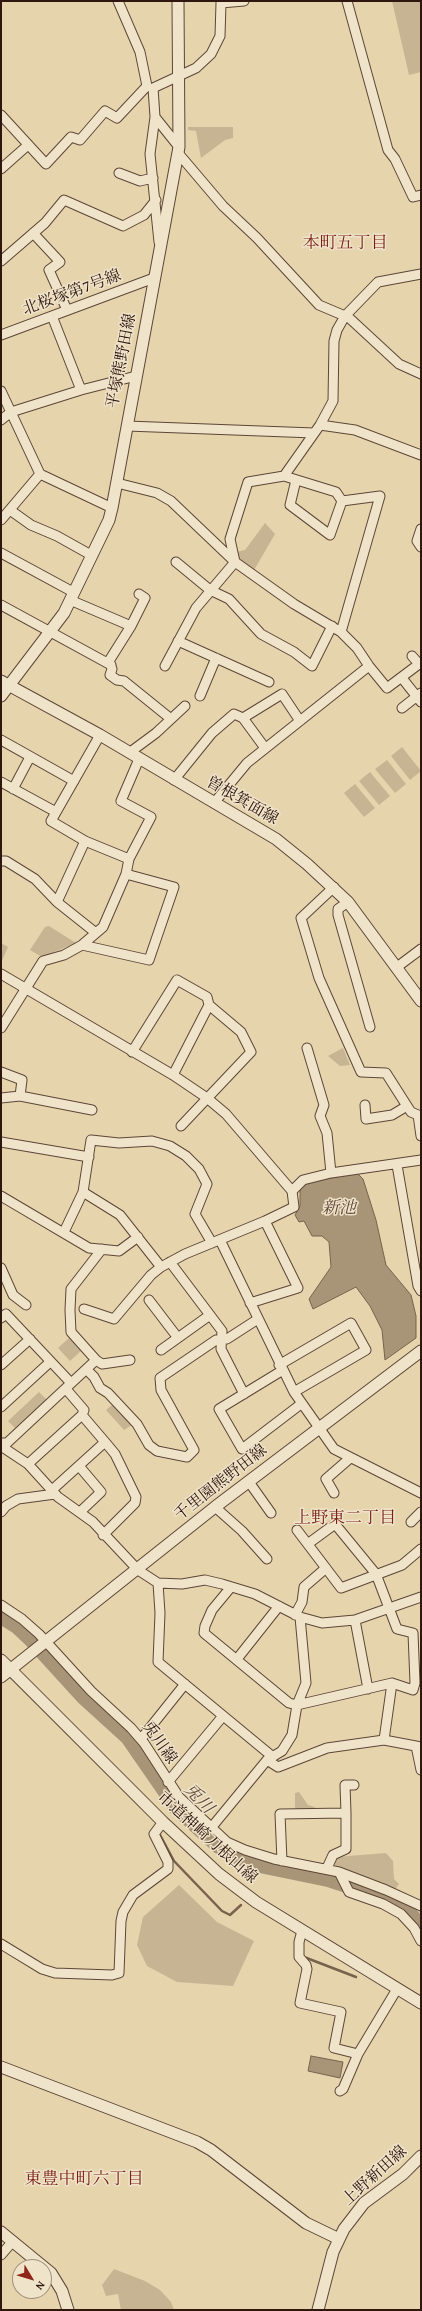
<!DOCTYPE html>
<html>
<head>
<meta charset="utf-8">
<style>
  body { margin:0 }
  #map { position:relative; width:422px; height:2311px; overflow:hidden; background:#e6d4ad; font-family:"Gentium Book Plus",serif }
  canvas { display:block }
  .frame { position:absolute; inset:0; border:2px solid #2f170f; pointer-events:none }
  .north { position:absolute; left:12px; top:2259px; width:40px; height:40px; box-sizing:border-box; background:#efe3ca; border:1px solid #a2917f; border-radius:50%; rotate:128deg; font-size:11px; font-weight:700; line-height:16px; text-align:center; color:#2f170f }
  .north::after { content:''; display:block; margin:auto; width:14px; height:18px; background:#8f2418; clip-path:polygon(50% 0,100% 100%,50% 72%,0 100%) }
</style>
</head>
<body>
<div id="map">
<canvas width="422" height="2311"></canvas>
<div class="frame"></div>
<div class="north">N</div>
</div>
<script>
const c = document.querySelector('canvas').getContext('2d');
c.lineJoin = 'round';
function fill(path, color) { c.fillStyle = color; c.fill(path, 'evenodd'); }
const poly = rows => new Path2D(rows.map(r => 'M' + r).join(''));
function strokePath(path, color, width, dash) { c.strokeStyle = color; c.lineWidth = width; c.lineCap = dash ? 'butt' : 'round'; c.setLineDash(dash || []); c.stroke(path); }
function label(font, color, halo, rows, align = 'center') {
  c.font = font + ' "Gentium Book Plus","Noto Serif JP",serif'; c.lineWidth = 3; c.setLineDash([]); c.textBaseline = 'middle'; c.strokeStyle = halo; c.fillStyle = color; for (const [text, x, y, turn = 0] of rows) {
    c.save(); c.translate(x, y); c.rotate((+turn || 0) * Math.PI / 180); c.textAlign = isNaN(turn) ? turn : align; if (halo) c.strokeText(text, 0, 0); c.fillText(text, 0, 0); c.restore();
  }
}
fill(poly([
  [392,1,421,1,421,72,409,75],
  [188,127,233,127,233,138,225,140,201,158,196,131,188,130],
  [265,523,275,534,253,572,243,565,236,552,245,550],
  [402,747,421,771,410,780,391,756],
  [387,760,406,784,395,793,375,769],
  [370,772,390,796,379,805,359,781],
  [355,784,375,808,364,817,344,793],
  [49,926,76,943,42,957,30,950,45,927],
  [1,943,8,947,1,963],
  [343,1048,350,1065,340,1066,328,1056],
  [70,1337,82,1350,70,1361,58,1348],
  [39,1392,48,1401,16,1429,8,1421],
  [113,1404,132,1425,124,1430,106,1410],
  [299,1792,308,1805,315,1807,315,1810,295,1811,295,1793],
  [386,1853,393,1861,394,1879,399,1884,394,1891,341,1870,335,1865,336,1857],
  [179,1885,217,1922,254,1941,233,1986,177,1982,147,1966,137,1945,143,1917],
  [114,2269,145,2281,160,2290,171,2302,174,2310,121,2310,118,2294,106,2296,102,2285]
]), '#c7b492');
const water = poly([
  [357,1173,363,1179,376,1220,386,1265,411,1295,416,1316,416,1338,385,1360,382,1330,370,1306,356,1287,313,1309,309,1299,331,1267,329,1242,322,1236,312,1236,304,1221,299,1222,295,1215,300,1206,300,1190,306,1183,357,1173],
  [311,2056,343,2062,340,2078,308,2071,311,2056]
]);
fill(water, '#a89477');
strokePath(water, '#78624d', 1);
strokePath(poly([
  [159,1833,174,1861,222,1911,230,1915,241,1905],
  [304,1957,356,1977]
]), '#78624d', 2.5);
strokePath(poly([
  [1,1616,17,1626,32,1640,84,1697,128,1737,177,1808,219,1846,234,1855,260,1865,328,1879,386,1898,407,1911,421,1927]
]), '#a89477', 16);
const minor = poly([
  [118,1,140,52,147,86],
  [221,1,221,3,244,1],
  [347,1,388,150,395,159,413,197,421,195],
  [153,88,196,68,211,54,220,36,221,3],
  [153,88,155,117,179,147],
  [1,115,46,164,71,137,80,140,105,111,117,118,147,86],
  [155,117,150,154,159,242],
  [178,153,223,206,257,238,319,305,345,316],
  [1,169,28,145],
  [119,173,140,181,153,178],
  [33,233,60,262,49,270,67,310],
  [1,261,45,223,64,200,123,226,144,215,156,200],
  [346,315,399,364,421,374],
  [52,316,81,390],
  [1,335,154,278],
  [1,391,40,474,112,508],
  [1,420,11,412,81,390,136,376],
  [320,425,355,430,421,455],
  [127,426,314,433],
  [284,476,320,425,333,401,334,341,337,330,345,316,378,282,421,274],
  [296,480,290,505,330,535,342,501],
  [117,483,157,493,171,501,235,562,294,604,341,632,357,648,369,666,387,688,419,664,412,656],
  [10,510,31,525,57,536,91,555],
  [1,520,40,474],
  [421,529,417,541,421,547],
  [1,553,73,592],
  [176,562,210,590,229,599,261,634,294,652,312,666,332,626],
  [139,594,145,598,131,626,109,661,112,669,110,675,117,680,124,681,171,719],
  [70,600,131,626],
  [1,605,111,665],
  [178,641,269,682],
  [165,666,196,608,235,562,230,539,248,482,284,476,336,492,342,501,380,496,341,632],
  [402,678,421,702],
  [200,696,216,658],
  [402,708,421,693],
  [243,718,282,694,300,721],
  [100,735,51,821,85,841,129,859],
  [1,740,74,781],
  [129,753,156,733,185,706],
  [174,780,212,733,234,714,243,718,265,748],
  [1,782,56,812],
  [13,789,30,757],
  [214,803,247,763,369,666],
  [1,861,6,861,35,879,57,902,96,933],
  [334,887,301,918,319,978,361,1072,386,1073,407,1106,392,1115,366,1119,365,1105],
  [57,902,85,841],
  [348,902,338,909,338,915,370,1027],
  [82,945,149,960,174,887,126,874],
  [397,967,421,949],
  [1,974,173,1075,207,1098,226,1114,292,1191],
  [1,1028,43,961,64,955,82,945,103,927,126,874,129,859,151,817,121,801,139,759],
  [307,1048,324,1105,320,1116,327,1133,331,1173],
  [132,1052,177,980,207,997,209,1005],
  [1,1072,22,1080,20,1096],
  [173,1075,209,1005,241,1032,251,1052,181,1126],
  [1,1098,20,1096,92,1110],
  [407,1106,411,1112,418,1115,421,1136],
  [1,1142,89,1157],
  [397,1165,418,1286,421,1291],
  [83,1192,120,1215,161,1267],
  [1,1196,89,1248,119,1251,138,1237],
  [64,1232,83,1192,91,1140,119,1143,152,1141,170,1146,186,1156,199,1169,207,1184,195,1214,212,1243],
  [220,1240,294,1392,334,1449,421,1493],
  [170,1262,222,1331,221,1349,244,1394],
  [1,1268,13,1295,26,1305],
  [149,1300,178,1338],
  [250,1303,298,1288,265,1221],
  [84,1309,114,1319,151,1275,161,1267,185,1254,265,1221,294,1207,292,1191,303,1180,331,1173,421,1160],
  [1,1318,6,1314,71,1383],
  [161,1350,210,1315],
  [96,1360,102,1364,130,1360],
  [1,1365,30,1339],
  [279,1365,351,1323,366,1350,294,1392],
  [87,1370,94,1377,100,1388,108,1393,137,1424,149,1445,157,1451,187,1457,194,1450,161,1390,160,1378,216,1340,227,1339,258,1319],
  [283,1370,219,1409,242,1449,301,1404],
  [1,1407,50,1362],
  [1,1443,7,1443,96,1360,71,1332,70,1310,71,1289,102,1249],
  [1,1446,28,1464,58,1497,93,1522,138,1570,158,1583,182,1584,205,1580,222,1584,255,1594,300,1617,322,1623,355,1620,421,1597],
  [28,1464,82,1415],
  [79,1466,101,1492,80,1512],
  [249,1482,271,1513],
  [52,1490,105,1442,82,1415,84,1410,66,1389],
  [334,1493,326,1479,349,1459],
  [215,1507,242,1531,267,1559],
  [1,1512,6,1506,18,1499,55,1494],
  [411,1522,421,1512],
  [297,1530,341,1588,402,1565,421,1549],
  [103,1535,135,1503,136,1497,115,1454,105,1442],
  [158,1583,160,1613,158,1662,273,1757],
  [231,1587,212,1610,205,1626,204,1633,289,1703,297,1705,392,1683,413,1690,415,1683,413,1633,397,1629,376,1574,335,1524,309,1543],
  [1,1605,22,1619,39,1634,91,1691,131,1728,144,1743,179,1797,227,1842,245,1850,274,1859,339,1872,386,1890,421,1906],
  [295,1615,302,1602,304,1587,326,1568],
  [355,1620,368,1689],
  [237,1659,279,1606],
  [141,1739,185,1684],
  [384,1740,392,1683],
  [416,1746,421,1770],
  [267,1760,278,1767,327,1748,384,1740,421,1747],
  [168,1782,223,1716],
  [346,1813,345,1785,354,1785],
  [211,1828,267,1760,282,1751,292,1735,297,1705,306,1683,300,1617],
  [282,1861,280,1814,346,1813,346,1849,333,1855,327,1868],
  [339,1872,349,1892,383,1904,401,1914,414,1928,421,1941],
  [302,1931,299,1942,299,1957,306,1965,307,1969,300,2003,341,2012,334,2048,358,2054,343,2089,340,2091],
  [1,1944,42,1969,55,1973,112,1975,119,1973,121,1921,123,1912,133,1895,168,1869,168,1862,154,1834,163,1822],
  [358,2054,397,1989],
  [1,2255,13,2241]
]);
const tertiary = poly([
  [1,681,100,735,276,839,307,864,348,902,421,1001],
  [1,696,64,613,109,520,112,508,179,147,178,1],
  [1,1660,163,1822,219,1874,256,1902,421,2003],
  [1,1677,215,1507,421,1351],
  [1,2067,197,2142,211,2150,306,2223,337,2238],
  [1,2232,51,2273,62,2291,68,2310],
  [318,2310,333,2252,344,2229,364,2203,403,2174,421,2156]
]);
strokePath(minor, '#5d4636', 11);
strokePath(tertiary, '#5d4636', 13);
strokePath(minor, '#efe3ca', 9);
strokePath(tertiary, '#efe3ca', 11);
label('16px', '#2f170f', '#efe3ca', [
  ["北桜塚第7号線",72,293,-20],
  ["平塚熊野田線",122,361,-79],
  ["曽根箕面線",242,801,30],
  ["千里園熊野田線",221,1483,-38],
  ["兎川線",159,1743,55],
  ["市道神崎刀根山線",207,1838,42],
  ["上野新田線",375,2176,-42]
]);
label('17px', '#7a1f14', '#efe3ca', [
  ["本町五丁目",345,244],
  ["上野東二丁目",345,1519],
  ["東豊中町六丁目",84,2180]
]);
label('italic 17px', '#5f4939', '#efe3ca', [
  ["新池",339,1209],
  ["兎川",198,1799,46]
]);
</script>
</body>
</html>
